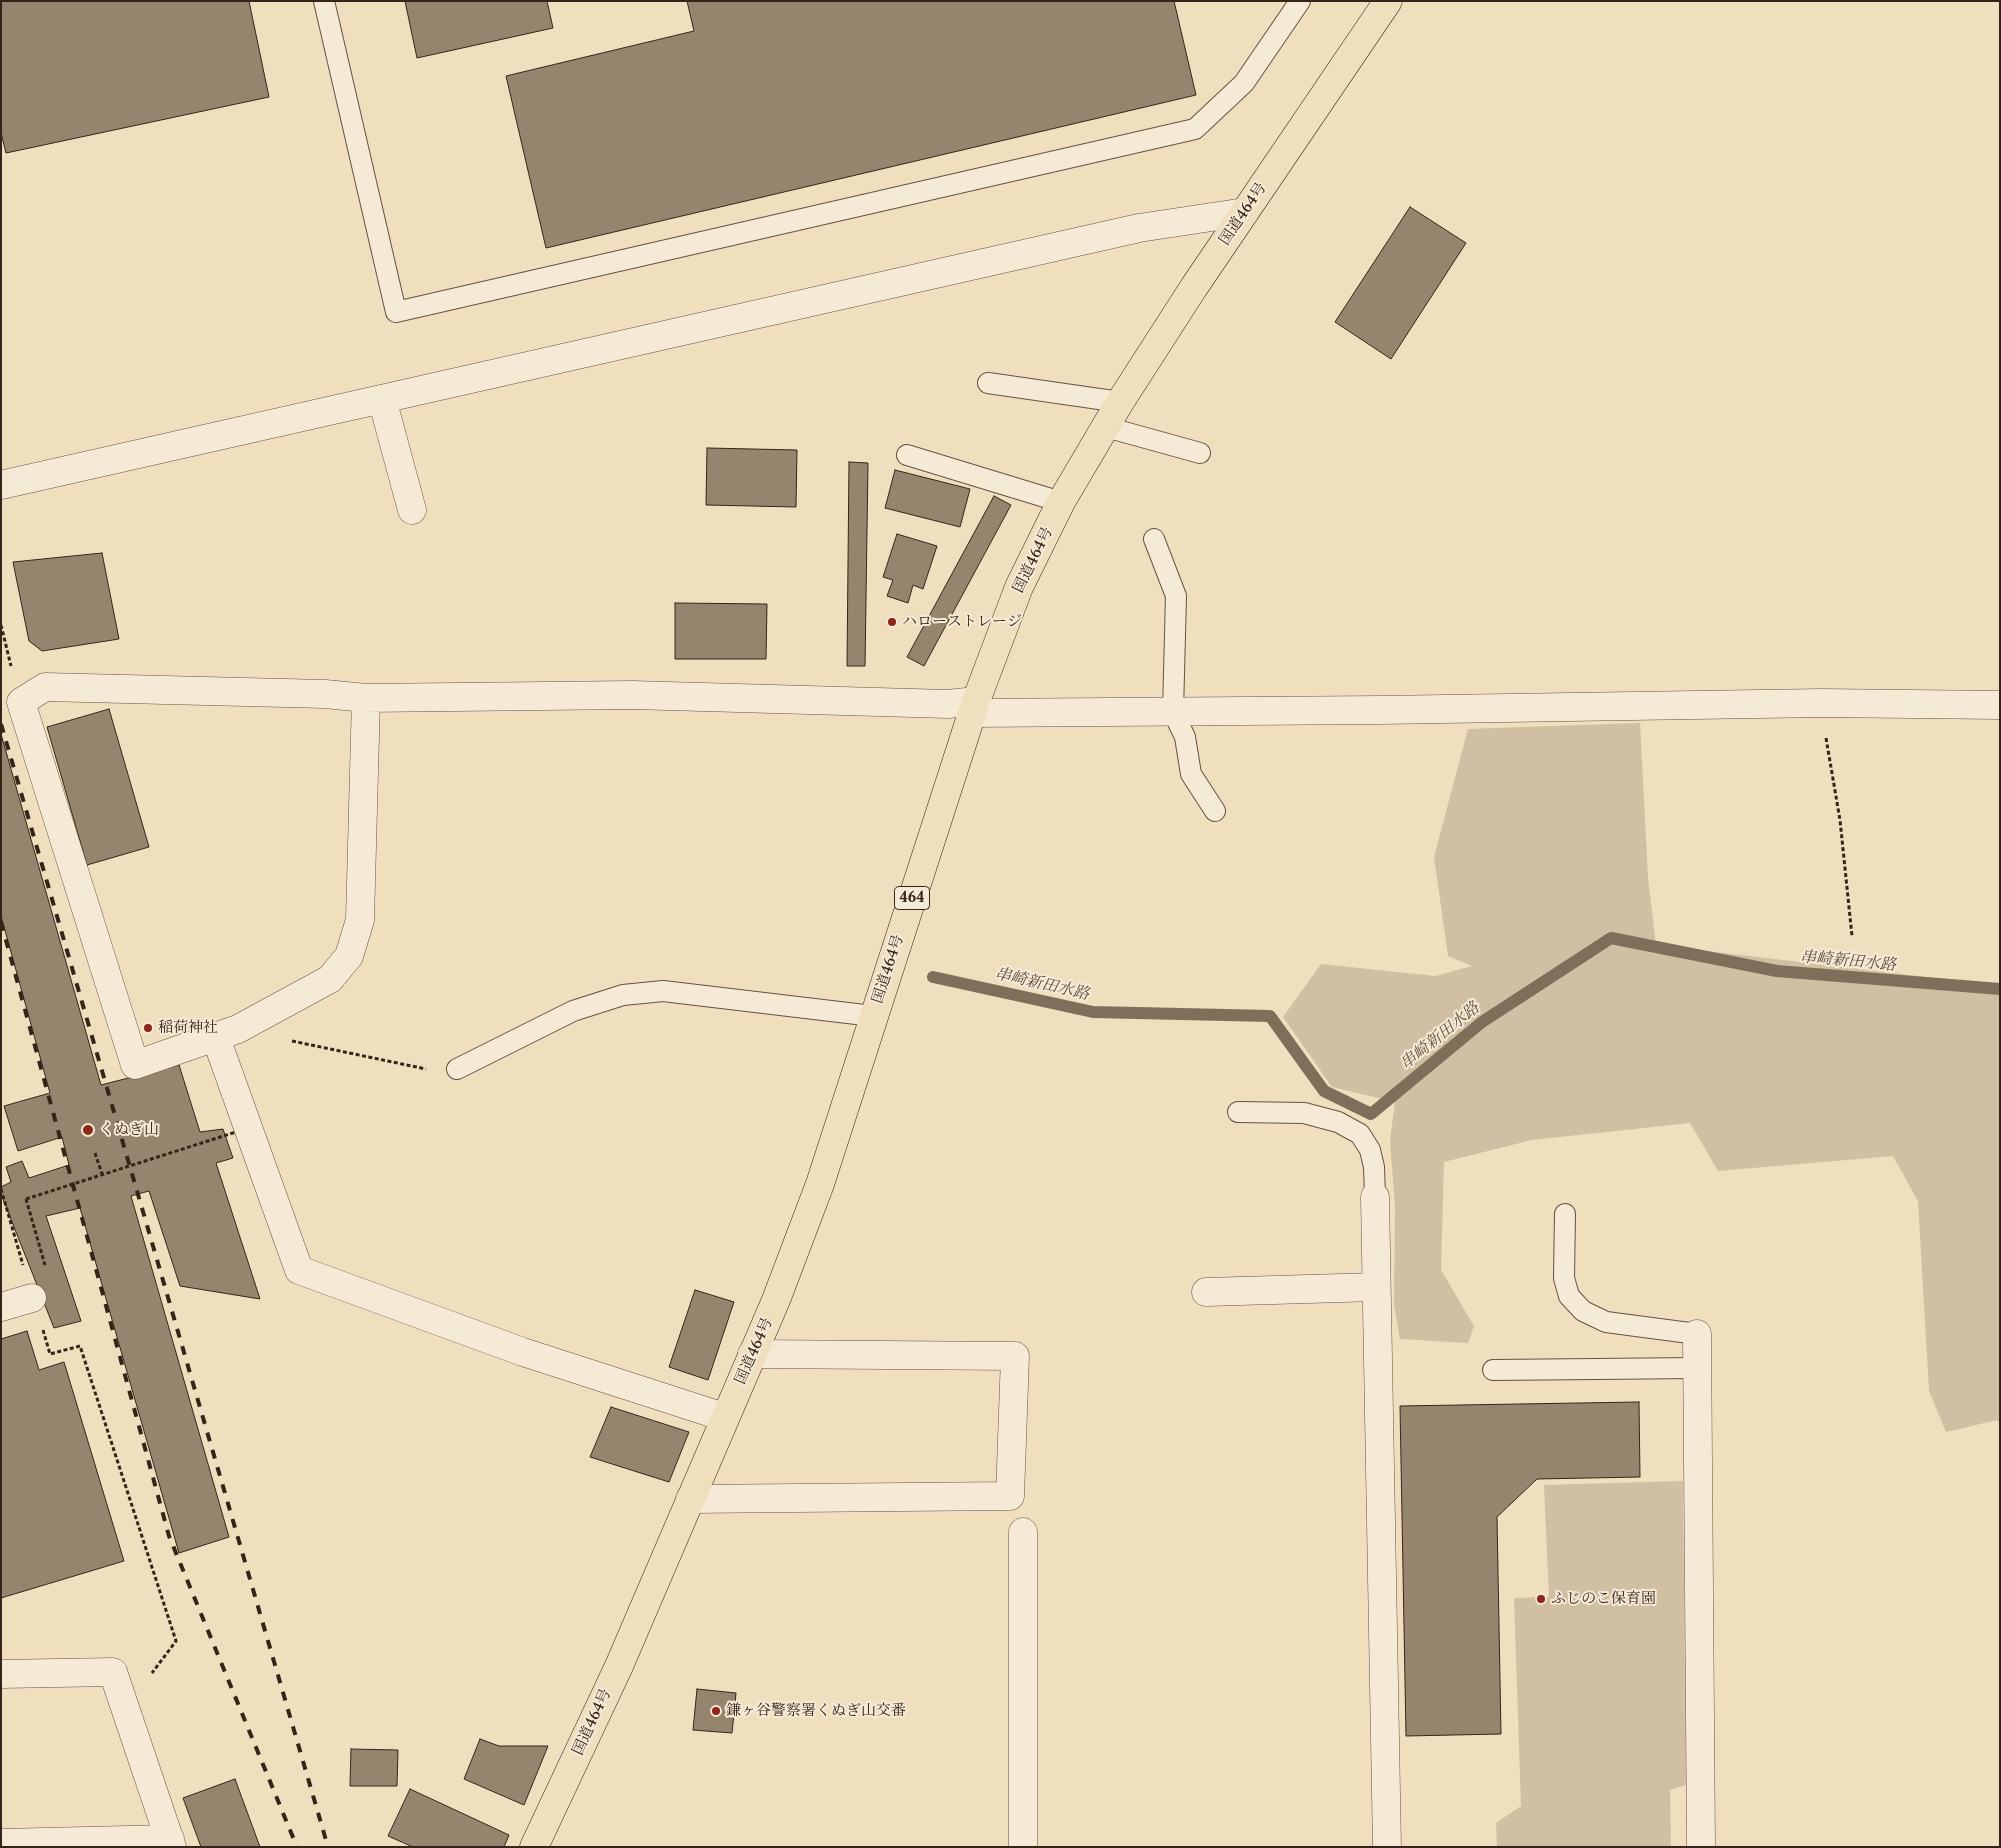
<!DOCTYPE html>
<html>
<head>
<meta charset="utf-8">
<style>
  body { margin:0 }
  #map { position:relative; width:2001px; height:1848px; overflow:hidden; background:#efdfbe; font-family:"Libre Caslon Text",serif }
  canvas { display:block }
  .frame { position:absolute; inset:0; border:2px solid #362418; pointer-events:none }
</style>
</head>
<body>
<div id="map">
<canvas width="2001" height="1848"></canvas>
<div class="frame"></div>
</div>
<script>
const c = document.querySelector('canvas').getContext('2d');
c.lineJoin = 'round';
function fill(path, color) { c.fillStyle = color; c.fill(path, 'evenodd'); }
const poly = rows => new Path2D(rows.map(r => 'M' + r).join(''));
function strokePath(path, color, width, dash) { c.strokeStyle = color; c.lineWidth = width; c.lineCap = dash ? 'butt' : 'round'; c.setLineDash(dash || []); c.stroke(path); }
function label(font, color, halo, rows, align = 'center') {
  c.font = font + ' "Libre Caslon Text","Noto Serif JP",serif'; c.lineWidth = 4; c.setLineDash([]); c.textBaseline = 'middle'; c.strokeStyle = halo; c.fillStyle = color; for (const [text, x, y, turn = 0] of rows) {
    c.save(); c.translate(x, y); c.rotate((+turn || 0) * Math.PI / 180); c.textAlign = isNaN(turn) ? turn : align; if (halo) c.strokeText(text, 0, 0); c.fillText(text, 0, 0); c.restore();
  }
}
fill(poly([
  [1640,723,1648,878,1656,945,1935,978,2000,994,2000,1424,1997,1420,1946,1432,1929,1391,1918,1201,1893,1156,1718,1171,1690,1123,1532,1140,1444,1162,1441,1270,1474,1326,1468,1343,1400,1339,1394,1305,1395,1207,1390,1140,1395,1102,1332,1087,1283,1017,1321,964,1435,976,1472,966,1448,956,1434,857,1468,729],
  [1683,1481,1686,1785,1670,1790,1671,1846,1497,1847,1496,1823,1521,1806,1514,1598,1549,1597,1544,1485]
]), '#d0bfa2');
strokePath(poly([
  [933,977,1093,1012,1270,1016,1324,1091,1371,1114,1482,1022,1611,938,1777,971,2000,989]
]), '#7f6e5a', 12);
const building = poly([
  [1,1,249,1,269,97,6,153,1,133,1,1],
  [405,1,547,1,553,28,417,58,405,1],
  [687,1,1174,1,1196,95,546,248,506,76,694,31,687,1],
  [1410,207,1466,243,1391,359,1335,322,1410,207],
  [707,448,797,450,796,507,706,505,707,448],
  [849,462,868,463,865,666,847,666,849,462],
  [895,470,970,489,960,527,885,508,895,470],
  [994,496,1011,505,924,666,907,657,994,496],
  [897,534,937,546,923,589,913,585,908,603,887,596,893,580,883,577,897,534],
  [102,553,119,639,42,651,29,641,13,562,102,553],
  [675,603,767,604,766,659,675,659,675,603],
  [109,709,149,847,87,865,47,727,109,709],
  [1,734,101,1085,179,1065,200,1132,223,1129,233,1158,216,1163,260,1299,180,1286,149,1191,131,1196,229,1537,179,1553,80,1208,46,1216,81,1321,54,1328,1,1194,1,1187,11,1182,6,1167,22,1161,29,1178,69,1165,62,1137,18,1151,4,1106,50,1093,1,916,1,734],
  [695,1290,734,1302,708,1380,669,1367,695,1290],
  [27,1331,39,1370,64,1362,124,1561,1,1598,1,1339,27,1331],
  [1639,1402,1640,1477,1537,1479,1497,1517,1501,1734,1406,1736,1400,1406,1639,1402],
  [611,1407,689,1432,669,1482,590,1457,611,1407],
  [697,1689,736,1693,732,1733,693,1730,697,1689],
  [480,1739,499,1746,548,1746,524,1805,464,1779,480,1739],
  [351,1749,398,1750,397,1786,350,1786,351,1749],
  [235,1779,260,1847,201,1847,183,1798,235,1779],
  [410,1789,509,1835,504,1847,413,1847,388,1836,410,1789]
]);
fill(building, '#96856e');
strokePath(building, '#362418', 1);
const service = poly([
  [324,1,396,312,1195,129,1244,83,1300,1],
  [988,383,1120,402],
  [1106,427,1200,453],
  [907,455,1061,502],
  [1154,539,1176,596,1173,712,1185,737,1191,774,1215,811],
  [457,1069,573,1011,623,995,663,991,873,1016],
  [1238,1112,1304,1113,1338,1122,1360,1134,1370,1150,1374,1167,1375,1197],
  [1565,1214,1564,1278,1569,1296,1583,1311,1606,1322,1697,1334],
  [1493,1370,1697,1368]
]);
const minor = poly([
  [382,399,412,510],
  [366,698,360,920,349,956,330,979,238,1029,135,1065,21,702,45,687,325,694,366,698,632,695,948,704,976,701],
  [972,713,1381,710,1821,703,2000,705],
  [216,1038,299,1270,523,1352,724,1417],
  [1375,1197,1387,1847],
  [1206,1292,1376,1287],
  [1,1307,32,1298],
  [1697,1334,1701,1847],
  [690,1499,1010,1496,1015,1356,752,1354],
  [1023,1532,1023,1847],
  [1,1674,113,1672,172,1847],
  [1,1843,170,1839]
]);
const tertiary = poly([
  [1,485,1139,228,1245,212]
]);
const trunk = poly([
  [534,1847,619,1666,776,1300,820,1184,976,701,1019,587,1061,502,1120,402,1194,287,1388,1]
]);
strokePath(service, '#645342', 22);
strokePath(minor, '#645342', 29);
strokePath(tertiary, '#645342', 29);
strokePath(trunk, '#362418', 29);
strokePath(poly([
  [1,625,11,666],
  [1826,738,1840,820,1852,936],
  [292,1041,426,1069],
  [95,1153,102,1174],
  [1,1189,23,1265],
  [26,1199,45,1265],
  [43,1330,50,1354,80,1346,176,1641,152,1673]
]), '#362418', 3, [4, 2.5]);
strokePath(service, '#f5ead5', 20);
strokePath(minor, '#f5ead5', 28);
strokePath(tertiary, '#f5ead5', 28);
strokePath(trunk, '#efdfbe', 28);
strokePath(poly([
  [1,724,328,1847],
  [1,922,169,1536,297,1847]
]), '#362418', 4, [9, 9]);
strokePath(poly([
  [26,1199,236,1132]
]), '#362418', 3, [4, 2.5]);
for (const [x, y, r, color] of [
  [892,622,5,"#8f2418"],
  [148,1028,5,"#8f2418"],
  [88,1130,6,"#8f2418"],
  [1541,1599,5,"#8f2418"],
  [716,1711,5,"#8f2418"]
]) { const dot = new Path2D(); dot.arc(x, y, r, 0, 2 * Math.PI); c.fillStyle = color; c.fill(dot); strokePath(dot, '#f5ead5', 2); }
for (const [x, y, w] of [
  [912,898,35]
]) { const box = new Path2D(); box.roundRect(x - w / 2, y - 11.5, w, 23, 4); c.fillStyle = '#f5ead5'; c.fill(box); strokePath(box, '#362418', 1); }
label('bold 14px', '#362418', null, [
  ["464",912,898]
]);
label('15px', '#362418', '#f5ead5', [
  ["国道464号",1243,214,-56],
  ["国道464号",1033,560,-64],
  ["国道464号",888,969,-72],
  ["国道464号",754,1351,-66],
  ["国道464号",592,1722,-65]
]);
label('15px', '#362418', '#f5ead5', [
  ["ハローストレージ",902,622],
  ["稲荷神社",158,1028],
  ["くぬぎ山",99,1130],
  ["ふじのこ保育園",1551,1599],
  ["鎌ヶ谷警察署くぬぎ山交番",726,1711]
], 'left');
label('italic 16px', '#614f3e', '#f5ead5', [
  ["串崎新田水路",1848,961,5],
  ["串崎新田水路",1042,984,13],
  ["串崎新田水路",1440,1036,-39]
]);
</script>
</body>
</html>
